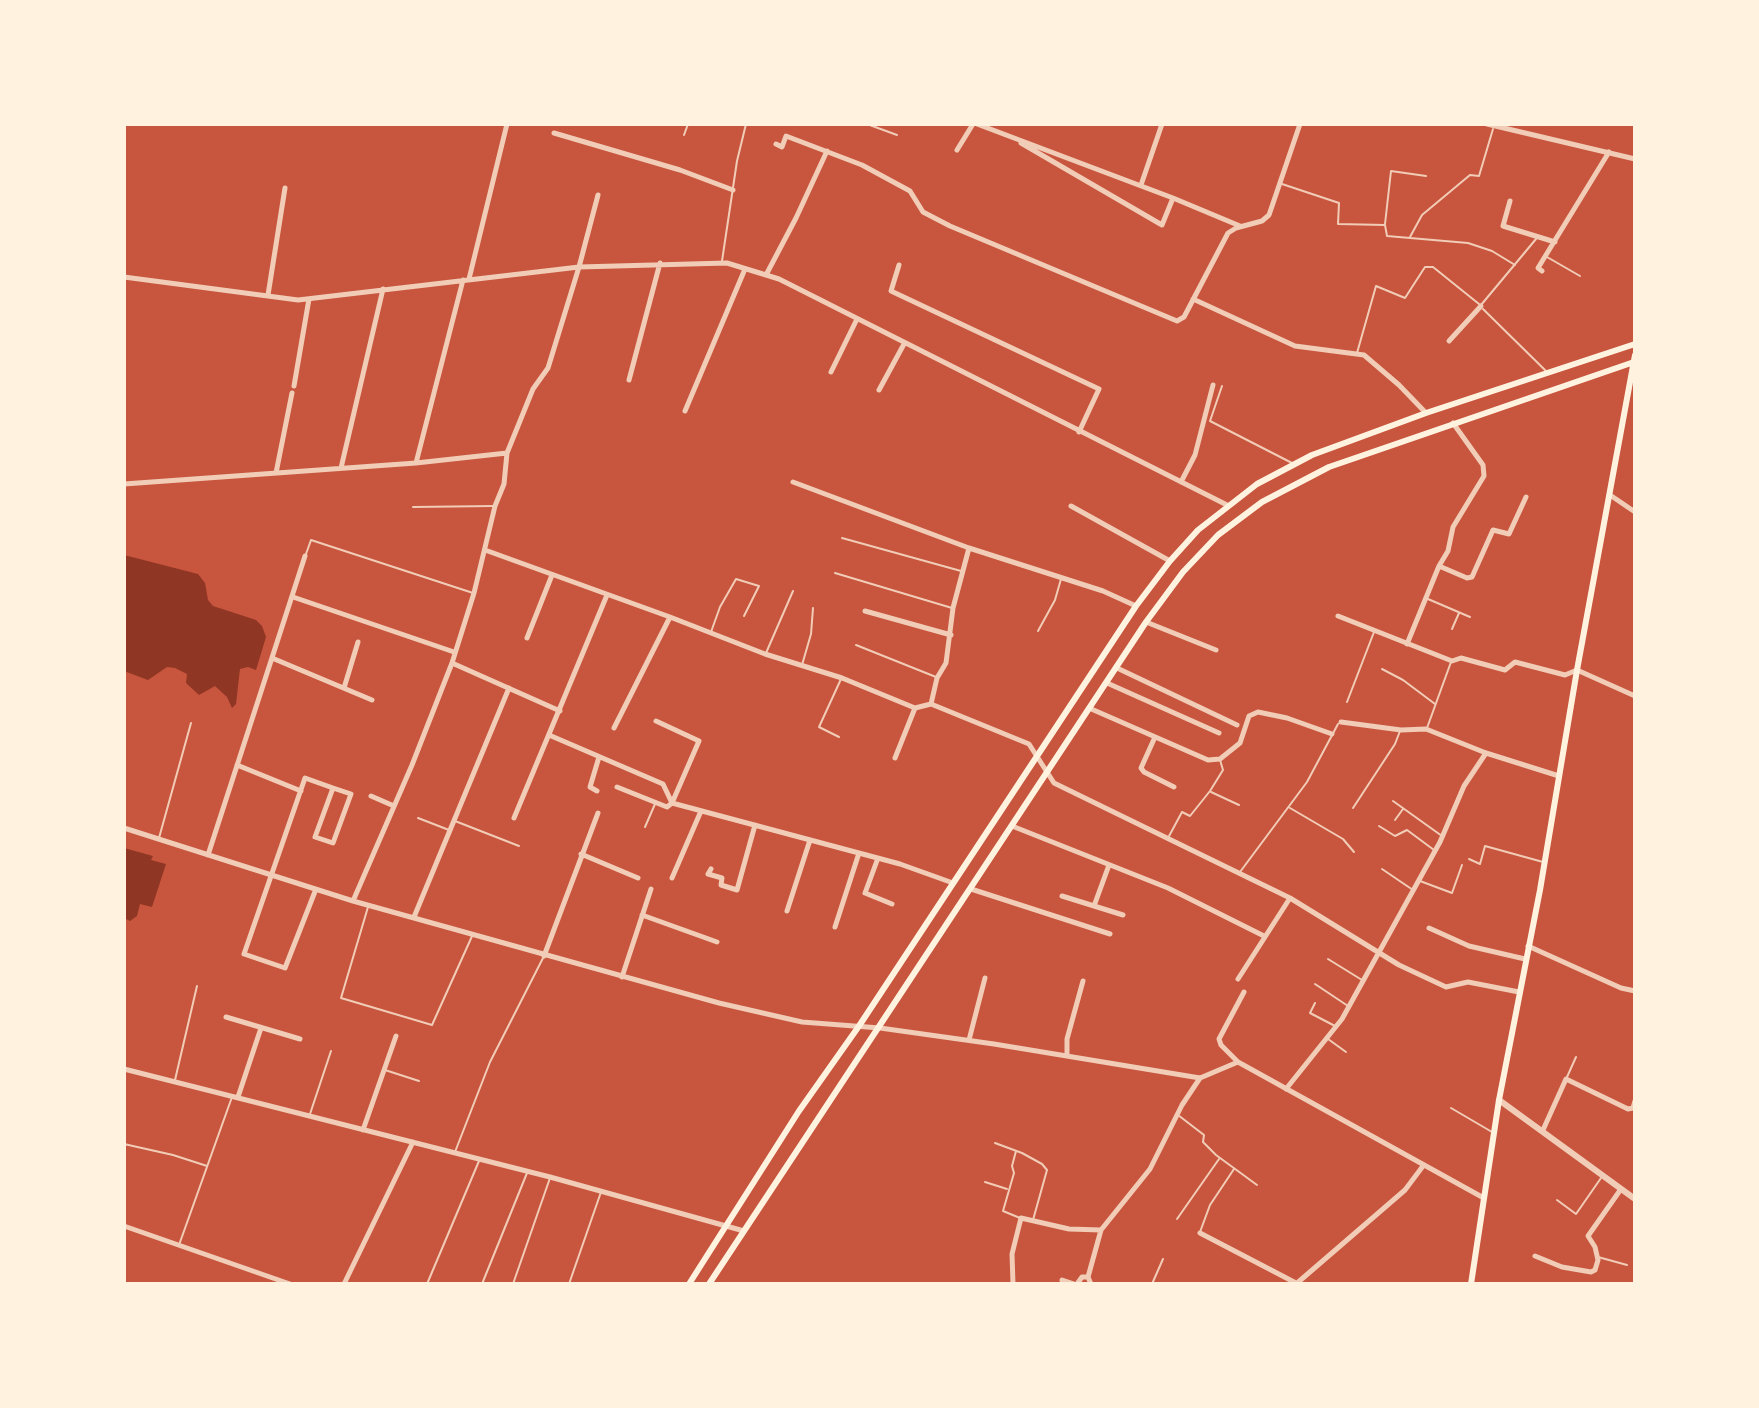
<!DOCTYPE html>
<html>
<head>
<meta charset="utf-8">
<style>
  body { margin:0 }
  #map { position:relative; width:1759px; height:1408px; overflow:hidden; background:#c8553d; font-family:"Roboto Condensed",sans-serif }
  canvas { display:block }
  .frame { position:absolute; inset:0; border:126px solid #fff3e0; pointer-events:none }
</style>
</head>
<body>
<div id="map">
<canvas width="1759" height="1408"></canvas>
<div class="frame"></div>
</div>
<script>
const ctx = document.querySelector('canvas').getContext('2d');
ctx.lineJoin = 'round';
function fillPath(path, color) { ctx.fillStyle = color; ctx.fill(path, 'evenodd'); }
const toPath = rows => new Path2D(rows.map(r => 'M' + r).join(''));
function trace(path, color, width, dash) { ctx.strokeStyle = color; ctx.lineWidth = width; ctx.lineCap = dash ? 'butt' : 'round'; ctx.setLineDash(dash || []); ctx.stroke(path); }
fillPath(toPath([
  [124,555,198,574,205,583,208,600,213,606,256,620,262,626,266,637,256,670,248,667,240,669,236,704,232,708,227,697,215,686,199,695,186,683,187,674,175,668,167,667,148,680,124,671],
  [124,848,153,856,151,860,166,864,152,907,140,904,137,916,130,921,124,918]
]), '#8f3625');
trace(toPath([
  [867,124,897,135],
  [684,135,688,124],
  [1282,184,1339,203,1338,224,1385,225,1387,236,1468,243,1492,251,1515,265],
  [1385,224,1391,171,1426,176],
  [1410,237,1422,215,1470,175,1479,176,1493,129],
  [1547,257,1580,276],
  [722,261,737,161,746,124],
  [1481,305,1536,239],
  [1483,309,1547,372],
  [1357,353,1376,286,1405,298,1425,267,1433,267,1479,304],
  [1222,386,1210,421,1292,463],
  [413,507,494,506],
  [842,538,961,571],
  [306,554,311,540,473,593],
  [835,573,952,608],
  [1428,599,1470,617],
  [1452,629,1459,613],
  [1038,631,1055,600,1061,579],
  [711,632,720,607,736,579,759,586,744,616],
  [856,645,936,677],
  [766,653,793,591],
  [802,665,811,634,813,608],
  [1382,669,1403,680,1435,704],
  [1347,702,1374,632],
  [1427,728,1451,662],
  [839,737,819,727,841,679],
  [1211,792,1239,805],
  [1393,801,1442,836],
  [1290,808,1343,839,1354,852],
  [1353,808,1395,744,1400,731],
  [418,818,449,830],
  [1395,820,1403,809],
  [455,821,519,846],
  [1379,826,1395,836,1407,830,1434,850],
  [645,827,655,804],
  [159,838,191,723],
  [1168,838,1182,812,1190,816,1210,791,1223,770,1220,760],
  [1469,859,1480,864,1485,846,1543,862],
  [1382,869,1413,890],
  [1240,872,1307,782,1338,724],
  [1420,881,1452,893,1462,865],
  [368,907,341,998,432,1025,473,934],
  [1328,959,1362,980],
  [1315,984,1348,1006],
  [1315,1003,1310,1013,1335,1026],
  [1328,1039,1346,1052],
  [385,1070,419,1081],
  [1567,1077,1576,1057],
  [175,1080,197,986],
  [1451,1108,1492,1132],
  [310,1114,331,1051],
  [1178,1115,1204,1135,1203,1142,1216,1155,1257,1185],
  [995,1143,1022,1153,1042,1164,1047,1170,1033,1220],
  [124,1144,173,1155,207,1166],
  [1016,1151,1012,1166,1014,1173,1003,1211,1020,1218],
  [455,1152,490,1062,543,958],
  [985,1182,1007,1189],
  [1557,1200,1576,1214,1601,1178],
  [1177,1219,1219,1159],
  [1200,1232,1210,1205,1234,1169],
  [179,1245,232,1097],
  [1598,1257,1627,1265],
  [427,1284,479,1161],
  [482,1284,527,1173],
  [513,1284,550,1178],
  [569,1284,601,1192],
  [1152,1284,1163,1259]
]), '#f1ccb7', 2);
trace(toPath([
  [977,124,1173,198,1240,226],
  [1487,124,1635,159],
  [554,133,680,170,733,190],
  [1021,143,1162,225,1173,198],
  [776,144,782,147,786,136,862,165,910,191,923,212,950,226,1177,321,1184,317,1228,233,1236,228,1262,221,1269,215,1300,124],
  [957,150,973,124],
  [1141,185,1162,124],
  [1510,201,1503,226,1555,242],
  [899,265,891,291,1099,389,1079,432],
  [1542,271,1538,268,1609,152],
  [766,275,796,218,827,151],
  [124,277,298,300,579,267,727,263,779,279,1227,505],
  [469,279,507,124],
  [268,295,285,188],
  [1193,299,1295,346,1364,355,1399,385,1426,413],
  [1449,341,1481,306],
  [831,372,857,319],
  [629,380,660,263],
  [294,386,309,299],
  [879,390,904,344],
  [685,411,745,269],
  [416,463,463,280],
  [341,468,383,289],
  [276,473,292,393],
  [793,482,969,548],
  [1181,482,1195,455,1213,385],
  [124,484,416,463,507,453],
  [1610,495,1635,512],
  [1071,506,1170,561],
  [485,550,670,617,765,654,842,678,915,708,931,704,1029,744,1054,783,1290,898,1399,965,1446,987,1468,982,1519,992],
  [1439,566,1467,578,1472,577,1493,530,1509,534,1526,497],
  [293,597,454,652],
  [865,611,951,635],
  [1338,616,1452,661,1461,658,1505,670,1515,662,1565,675,1577,670,1635,696],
  [1146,622,1216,650],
  [527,638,552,575],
  [1407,644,1439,566,1448,551,1453,527,1484,476,1483,465,1453,423],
  [272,658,372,700],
  [452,663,560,711],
  [1117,668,1237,725],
  [1107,683,1219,733],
  [344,688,358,642],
  [931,704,937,678,946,663,953,608,969,548,1103,591,1136,606],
  [1089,708,1208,760,1220,759,1240,743,1249,716,1258,712,1287,718,1332,734],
  [1341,722,1401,730,1426,729,1486,753,1559,776],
  [614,728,670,617],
  [549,735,663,784,672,803,900,864,953,883],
  [1155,737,1141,768,1144,772,1174,787],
  [895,758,915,708],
  [237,765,301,791],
  [617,787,667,807,672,803,699,741,656,721],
  [597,791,590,787,599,757],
  [371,796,394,806],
  [514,818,607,595],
  [1012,826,1168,888,1264,936],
  [124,828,353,901,719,1003,802,1022,880,1028,994,1044,1200,1078,1238,1062,1482,1197],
  [581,854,638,878],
  [208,855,305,556],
  [878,858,865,893,892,904],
  [711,869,708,874,722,878,721,885,737,890,755,825],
  [672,878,701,811],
  [316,889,285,968,244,954,305,778,333,788,351,794,333,843,315,837,333,788],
  [971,889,1110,934],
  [1062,896,1123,915],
  [353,901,412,765,452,663,474,593,495,506,504,484,507,453,533,389,548,368,579,267,598,195],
  [1094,906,1109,865],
  [787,911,810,840],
  [642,915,717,942],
  [414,917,509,688],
  [835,927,859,853],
  [1429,928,1469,946,1525,959],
  [1528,946,1621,988,1635,991],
  [544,956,598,813],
  [622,977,651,889],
  [1238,979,1290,898],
  [226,1017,300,1039],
  [969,1040,985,978],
  [1067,1056,1067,1039,1083,981],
  [1238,1062,1221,1045,1219,1039,1244,992],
  [124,1069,550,1177,744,1231],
  [1286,1089,1342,1019,1440,842,1464,786,1486,753],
  [238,1097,261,1028],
  [363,1130,396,1036],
  [1543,1130,1566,1079,1628,1109,1633,1108,1635,1101],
  [124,1226,290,1284],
  [1200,1233,1296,1283],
  [1535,1256,1562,1267,1591,1272,1595,1270,1598,1260,1595,1247,1588,1236,1621,1189],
  [1088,1277,1101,1230],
  [1088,1277,1091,1284],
  [1062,1280,1074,1284],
  [344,1284,413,1142],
  [1013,1284,1012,1254,1021,1218,1069,1229,1101,1230,1150,1169,1182,1105,1200,1078],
  [1077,1284,1082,1277,1088,1277],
  [1296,1284,1405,1190,1423,1166]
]), '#f1ccb7', 5);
trace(toPath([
  [1499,1100,1635,1199]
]), '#f1ccb7', 6);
trace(toPath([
  [689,1284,799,1111,859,1026,1136,606,1170,561,1198,530,1257,484,1312,455,1426,413,1635,344],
  [709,1284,1146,622,1183,572,1218,535,1262,502,1329,467,1634,362],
  [1471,1284,1499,1100,1540,890,1577,670,1635,355]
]), '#fff3e0', 6);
</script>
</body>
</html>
